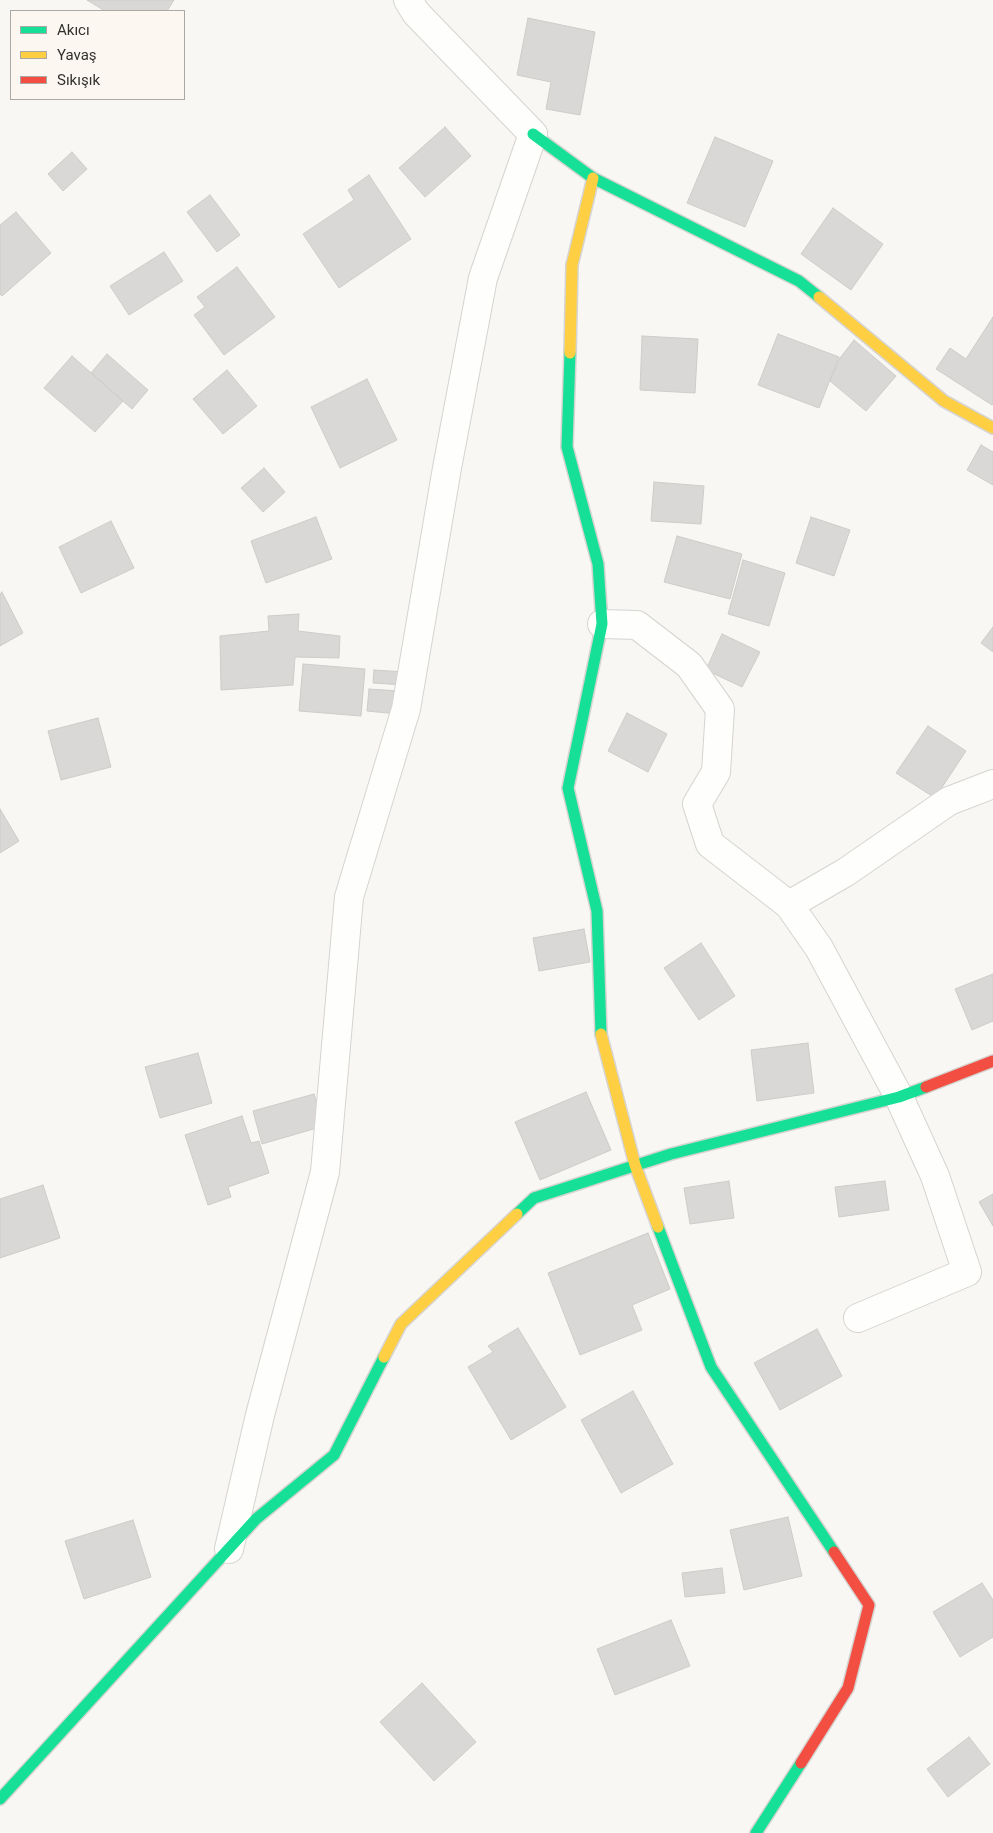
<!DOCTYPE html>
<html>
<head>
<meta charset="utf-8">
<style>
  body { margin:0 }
  #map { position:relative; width:993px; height:1833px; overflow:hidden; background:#f9f7f4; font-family:Roboto,sans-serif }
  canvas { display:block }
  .legend { position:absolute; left:10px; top:10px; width:175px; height:90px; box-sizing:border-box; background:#fcf8f1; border:1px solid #aba8a3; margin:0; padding:6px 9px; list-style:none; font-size:15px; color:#32312e }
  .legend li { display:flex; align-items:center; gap:10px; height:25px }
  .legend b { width:25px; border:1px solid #aba8a3 }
</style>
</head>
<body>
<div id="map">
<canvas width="993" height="1833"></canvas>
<ul class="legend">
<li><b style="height:6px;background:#16e098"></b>Akıcı</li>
<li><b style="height:6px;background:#ffcf43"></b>Yavaş</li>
<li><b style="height:6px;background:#f24e42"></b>Sıkışık</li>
</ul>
</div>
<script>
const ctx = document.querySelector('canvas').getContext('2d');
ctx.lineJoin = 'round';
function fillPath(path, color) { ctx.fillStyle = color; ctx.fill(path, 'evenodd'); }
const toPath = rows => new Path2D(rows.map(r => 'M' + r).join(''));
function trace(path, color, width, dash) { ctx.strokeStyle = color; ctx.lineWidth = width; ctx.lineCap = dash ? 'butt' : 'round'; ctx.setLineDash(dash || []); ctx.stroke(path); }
const building = toPath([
  [87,0,174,0,167,11,105,11,87,0],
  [528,18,595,32,580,115,546,109,551,82,517,75,528,18],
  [445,127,471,156,425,197,399,168,445,127],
  [715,137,773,161,745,227,687,203,715,137],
  [72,152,87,169,63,191,48,174,72,152],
  [369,175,411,239,339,288,303,234,354,200,348,190,369,175],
  [210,195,240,235,217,252,187,212,210,195],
  [833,208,883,244,851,290,801,254,833,208],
  [16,212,51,253,2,296,0,294,0,225,16,212],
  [164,252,183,281,129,315,110,286,164,252],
  [237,267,275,317,224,355,194,315,205,307,197,297,237,267],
  [993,317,993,403,992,405,936,369,950,348,966,359,993,317],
  [778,334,839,357,819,408,758,385,778,334],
  [642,336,698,339,695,393,640,390,642,336],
  [854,340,896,376,866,411,830,381,840,358,854,340],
  [107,354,148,390,132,409,91,373,107,354],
  [72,356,123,401,95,432,44,388,72,356],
  [227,370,257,406,223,434,193,399,227,370],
  [367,379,397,440,340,468,311,407,367,379],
  [981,445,993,452,993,485,967,470,981,445],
  [264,468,285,492,263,512,241,488,264,468],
  [654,482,704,486,701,524,651,521,654,482],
  [316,517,332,559,266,583,251,541,316,517],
  [811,517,850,530,834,576,796,563,811,517],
  [111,521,134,568,81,593,59,547,111,521],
  [677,536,742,554,730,599,664,582,677,536],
  [743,560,785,573,769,626,728,614,743,560],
  [2,592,23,633,0,646,0,594,2,592],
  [299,614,298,631,340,636,339,658,295,657,293,685,221,690,220,636,269,631,268,616,299,614],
  [993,627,993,652,981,643,993,627],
  [722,634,760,652,742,687,706,670,722,634],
  [303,664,365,669,361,716,299,711,303,664],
  [374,670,405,672,404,685,373,683,374,670],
  [369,689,399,691,398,714,367,711,369,689],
  [627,713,667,734,648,772,608,751,627,713],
  [98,718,111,767,61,780,48,731,98,718],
  [928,726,966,751,935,798,896,773,928,726],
  [0,809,19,841,0,853,0,809],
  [584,929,590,962,539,971,533,938,584,929],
  [701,943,735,996,699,1020,664,968,701,943],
  [993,974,993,1021,972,1030,955,989,993,974],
  [808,1043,814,1093,757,1101,751,1050,808,1043],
  [198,1053,212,1103,160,1118,145,1067,198,1053],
  [586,1092,611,1150,540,1180,515,1122,586,1092],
  [314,1094,324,1126,262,1144,253,1111,314,1094],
  [242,1116,251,1143,259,1141,269,1173,228,1187,231,1197,208,1205,185,1135,242,1116],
  [729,1181,734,1218,690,1224,684,1188,729,1181],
  [885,1181,889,1210,839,1217,835,1187,885,1181],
  [43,1185,60,1238,0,1258,0,1199,43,1185],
  [993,1194,993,1226,979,1202,993,1194],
  [648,1233,670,1289,632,1305,642,1330,580,1355,548,1273,648,1233],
  [518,1328,566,1407,511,1440,468,1367,493,1352,488,1346,518,1328],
  [817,1329,842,1376,780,1410,754,1363,817,1329],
  [633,1391,673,1464,621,1493,581,1420,633,1391],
  [788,1517,802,1576,744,1590,730,1530,788,1517],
  [133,1520,151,1577,84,1599,65,1541,133,1520],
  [722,1568,725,1593,685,1597,682,1573,722,1568],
  [982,1583,993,1600,993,1637,960,1657,933,1612,982,1583],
  [671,1620,690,1666,615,1695,597,1649,671,1620],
  [422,1683,476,1742,434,1781,380,1722,422,1683],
  [969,1737,990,1764,948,1797,927,1769,969,1737]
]);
fillPath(building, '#dad8d6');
trace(building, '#cdccc9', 1);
const street = toPath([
  [602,624,637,625,689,665,720,709,716,772,697,804,710,844,789,905,819,948,899,1097,935,1176,967,1272,858,1318],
  [789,905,846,872,949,801,993,784],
  [229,1549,260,1415,325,1172,349,897,406,709,447,468,483,278,533,134,416,13,408,0]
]);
const fast = toPath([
  [533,134,593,178,799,281,819,297],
  [570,353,567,447,598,564,602,624,568,788,597,911,601,1034],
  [517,1214,534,1198,671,1154,899,1097,926,1087],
  [658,1227,711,1367,834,1552],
  [0,1799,256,1519,334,1455,384,1357],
  [756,1833,801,1763]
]);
const slow = toPath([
  [819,297,944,401,993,428],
  [570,353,572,265,593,178],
  [601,1034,635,1165,658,1227],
  [384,1357,401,1324,517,1214]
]);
const jam = toPath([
  [926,1087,993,1061],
  [801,1763,848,1688,869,1605,834,1552]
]);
trace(street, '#d5d4d1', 30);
trace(fast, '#d5d4d1', 14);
trace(slow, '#d5d4d1', 14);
trace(jam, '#d5d4d1', 14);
trace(street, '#fefefd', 28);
trace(fast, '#16e098', 11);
trace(slow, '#ffcf43', 11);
trace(jam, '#f24e42', 11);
</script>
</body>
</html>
